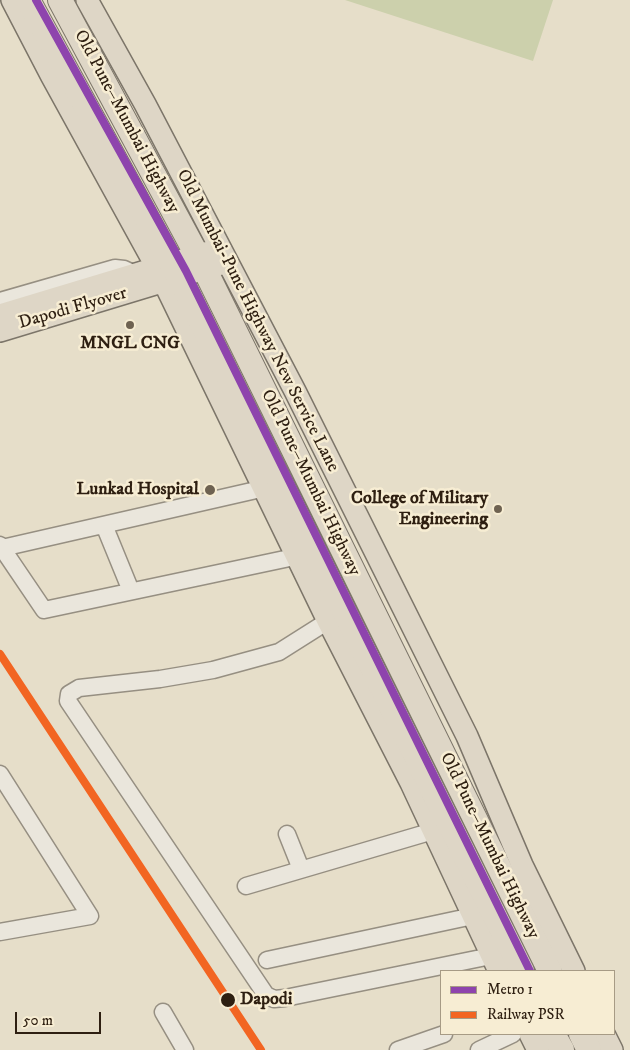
<!DOCTYPE html>
<html>
<head>
<meta charset="utf-8">
<style>
  body { margin:0 }
  #map { position:relative; width:630px; height:1050px; overflow:hidden; background:#e6dec9; font-family:"IM FELL DW Pica",serif }
  canvas { display:block }
  .legend { position:absolute; left:440px; top:970px; width:175px; height:65px; box-sizing:border-box; background:#f7edd3; border:1px solid #a79b85; margin:0; padding:6px 9px; list-style:none; font-size:15px; color:#2e1f11 }
  .legend li { display:flex; align-items:center; gap:10px; height:25px }
  .legend b { width:25px; border:1px solid #a79b85 }
  .scale { position:absolute; left:15px; top:1012px; width:86px; height:22px; box-sizing:border-box; border:2px solid #2e1f11; border-top:0; padding-left:6px; font-size:15px; line-height:18px; white-space:nowrap; color:#2e1f11; -webkit-text-stroke:4px #f7edd3; paint-order:stroke }
</style>
</head>
<body>
<div id="map">
<canvas width="630" height="1050"></canvas>
<ul class="legend">
<li><b style="height:6px;background:#8e44ad"></b>Metro 1</li>
<li><b style="height:6px;background:#f26522"></b>Railway PSR</li>
</ul>
<div class="scale">50 m</div>
</div>
<script>
const ctx = document.querySelector('canvas').getContext('2d');
ctx.lineJoin = 'round';
function fillPath(path, color) { ctx.fillStyle = color; ctx.fill(path, 'evenodd'); }
const toPath = rows => new Path2D(rows.map(r => 'M' + r).join(''));
function trace(path, color, width, dash) { ctx.strokeStyle = color; ctx.lineWidth = width; ctx.lineCap = dash ? 'butt' : 'round'; ctx.setLineDash(dash || []); ctx.stroke(path); }
function drawText(font, color, halo, rows, align = 'center') {
  ctx.font = font + ' "IM FELL DW Pica",serif'; ctx.lineWidth = 5; ctx.setLineDash([]); ctx.textBaseline = 'middle'; ctx.strokeStyle = halo; ctx.fillStyle = color; for (const [text, x, y, turn = 0] of rows) {
    ctx.save(); ctx.translate(x, y); ctx.rotate((+turn || 0) * Math.PI / 180); ctx.textAlign = isNaN(turn) ? turn : align; if (halo) ctx.strokeText(text, 0, 0); ctx.fillText(text, 0, 0); ctx.restore();
  }
}
fillPath(toPath([
  [345,0,553,0,533,61]
]), '#ccd0ac');
const minor = toPath([
  [0,301,115,268,124,269,135,274],
  [104,525,131,591],
  [0,545,2,548,265,488],
  [2,548,44,610,299,556],
  [328,621,279,652,213,670,160,679,79,688,69,694,68,701,266,995,274,999,285,998,491,956],
  [0,774,90,916,0,932],
  [287,834,301,869],
  [246,886,433,831],
  [267,960,473,916],
  [163,1012,185,1050],
  [398,1050,444,1034],
  [479,1050,513,1034]
]);
const major = toPath([
  [12,0,51,75,157,268,328,621,411,783,499,971],
  [87,0,145,104,295,391,467,736,522,865,574,971],
  [0,315,212,251],
  [0,331,221,264],
  [530,1034,538,1050],
  [604,1034,612,1050]
]);
const highway = toPath([
  [28,0,179,277,522,971],
  [60,0,205,270,550,971],
  [553,1034,562,1050],
  [581,1034,589,1050]
]);
trace(minor, '#968f82', 19);
trace(major, '#7c7569', 24);
trace(highway, '#7c7569', 26);
trace(minor, '#eae6dc', 16);
trace(major, '#ded6c6', 21);
trace(highway, '#ded6c6', 24);
trace(toPath([
  [0,654,261,1050]
]), '#f26522', 8);
trace(toPath([
  [36,0,186,271,530,971]
]), '#8e44ad', 8);
for (const [x, y, r, color] of [
  [130,325,5,"#6e6251"],
  [210,490,6,"#6e6251"],
  [498,509,5,"#6e6251"],
  [228,1000,8,"#2e1f11"]
]) { const dot = new Path2D(); dot.arc(x, y, r, 0, 2 * Math.PI); ctx.fillStyle = color; ctx.fill(dot); trace(dot, '#f7edd3', 2); }
drawText('18px', '#2e1f11', '#f7edd3', [
  ["Old Pune–Mumbai Highway",126,122,62],
  ["Dapodi Flyover",73,309,-16],
  ["Old Mumbai-Pune Highway New Service Lane",257,321,63],
  ["Old Pune–Mumbai Highway",310,483,64],
  ["Old Pune–Mumbai Highway",489,846,64]
]);
drawText('bold 18px', '#2e1f11', '#f7edd3', [
  ["MNGL CNG",130,344,"center"],
  ["Lunkad Hospital",199,490],
  ["College of Military",488,499],
  ["Engineering",488,520]
], 'right');
drawText('bold 18px', '#2e1f11', '#f7edd3', [
  ["Dapodi",240,1000]
], 'left');
</script>
</body>
</html>
